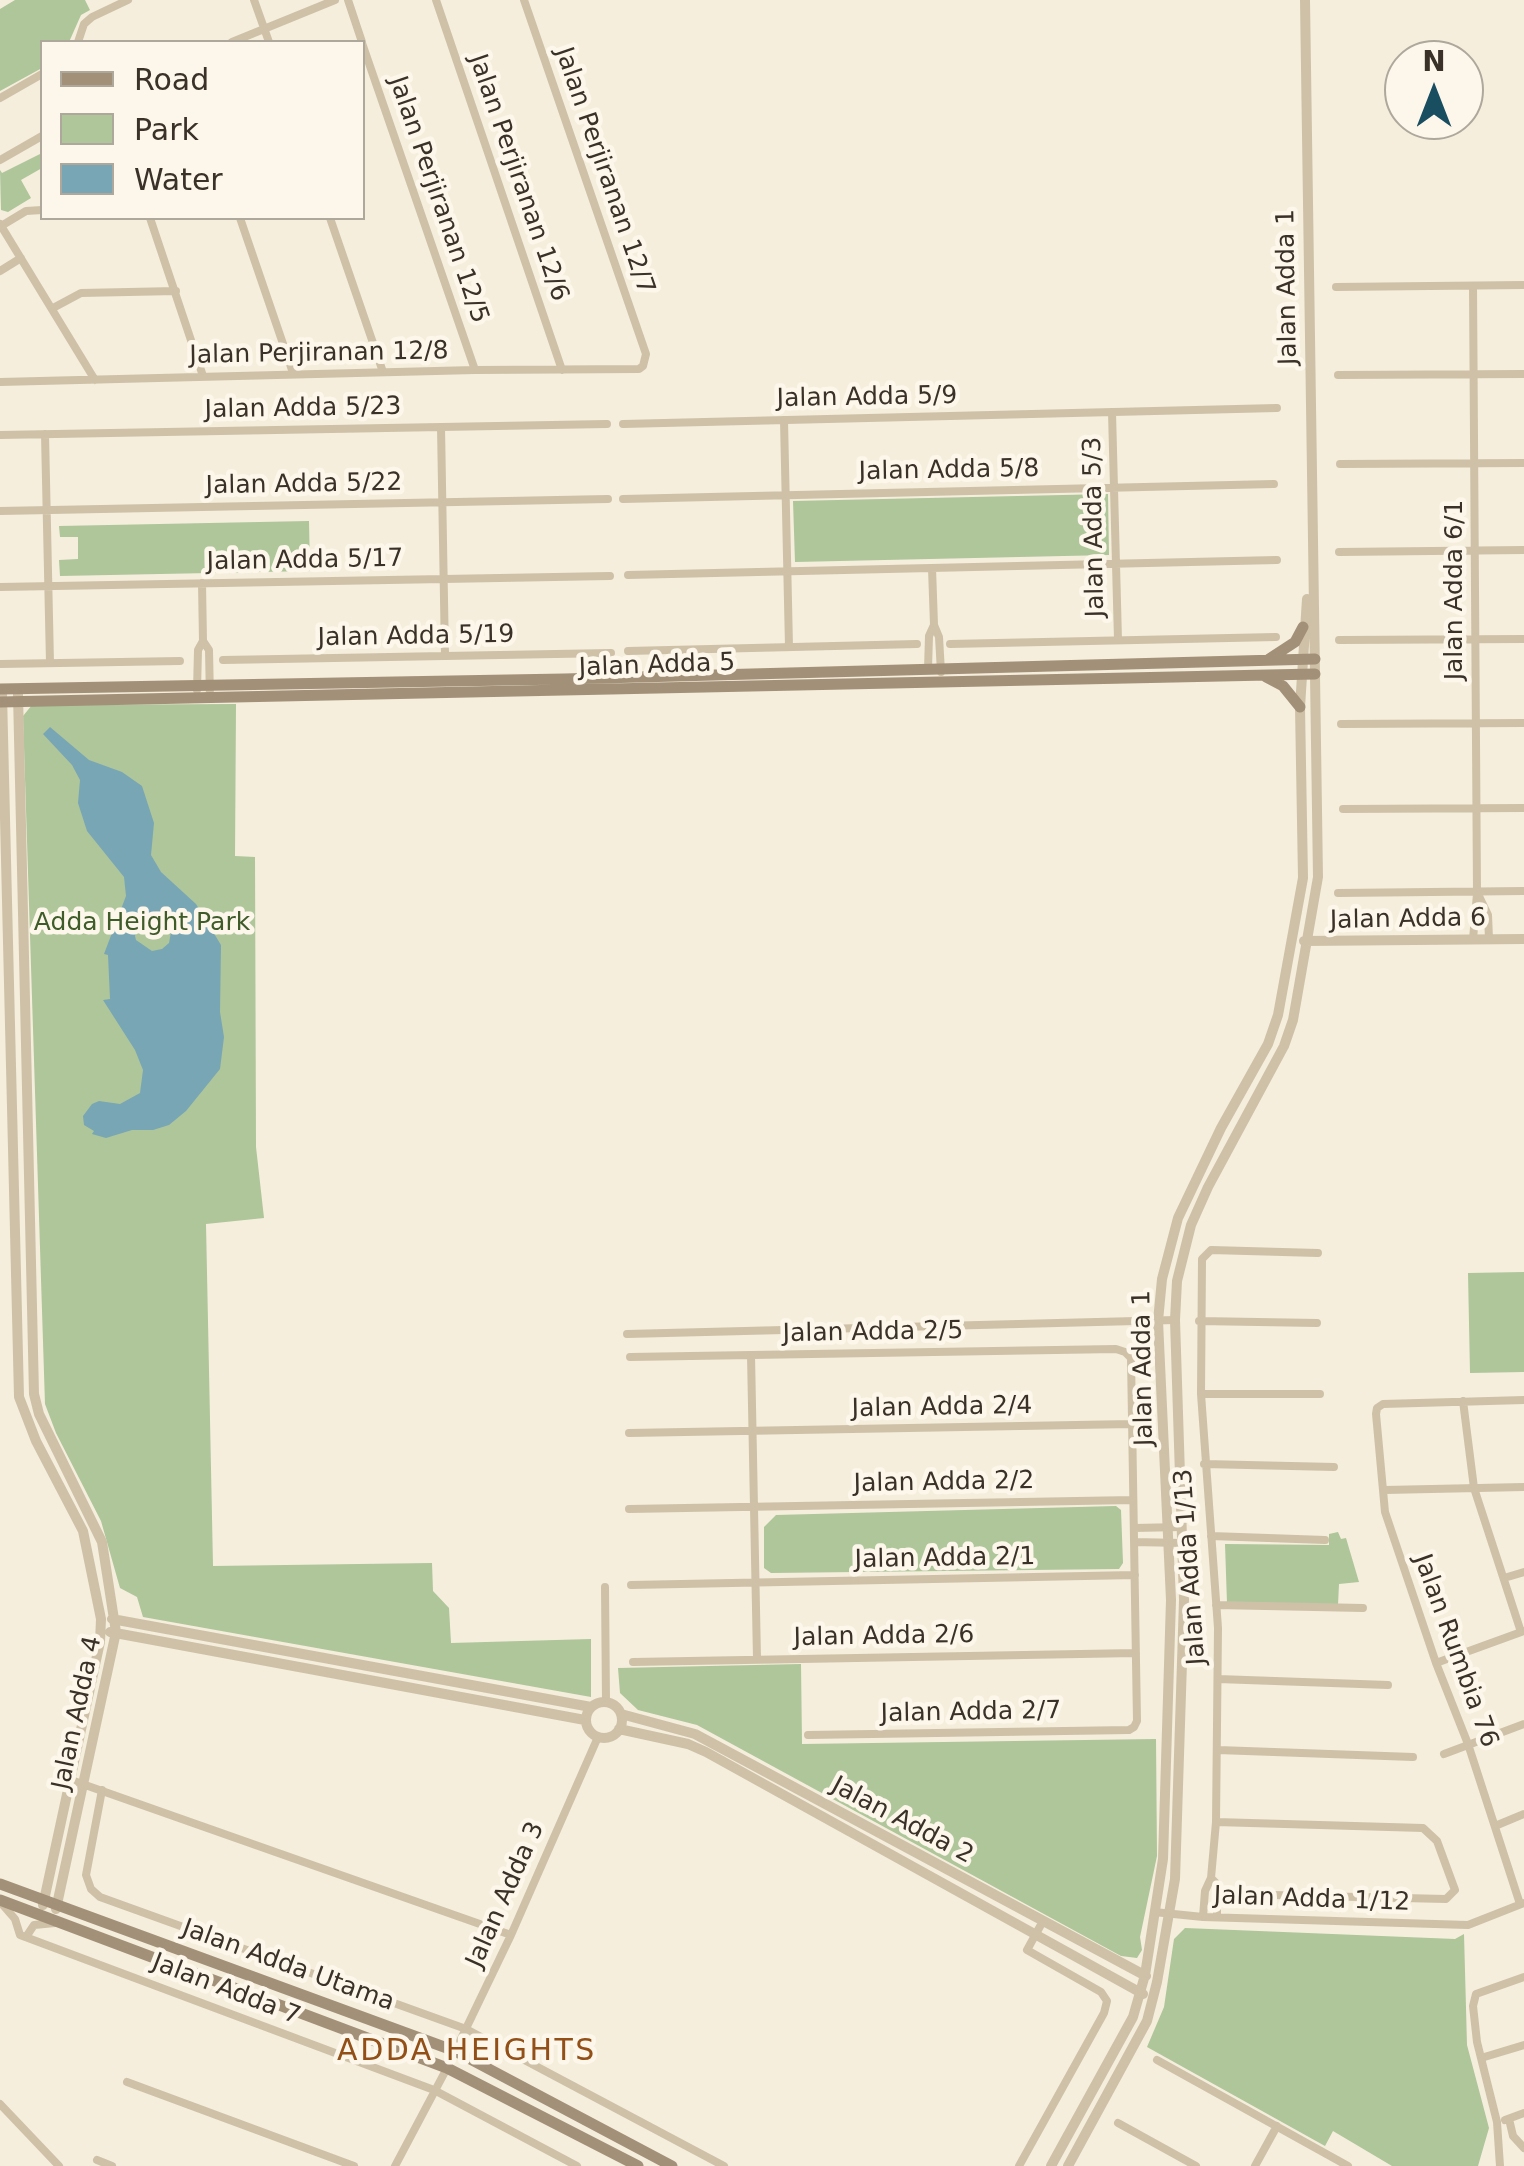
<!DOCTYPE html>
<html>
<head>
<meta charset="utf-8">
<style>
  body { margin:0 }
  #map { position:relative; width:1524px; height:2166px; overflow:hidden; background:#f5eedc; font-family:"DejaVu Sans",sans-serif }
  canvas { display:block }
  .legend { position:absolute; left:40px; top:40px; width:325px; height:180px; box-sizing:border-box; background:#fcf7ea; border:2px solid #aea89c; margin:0; padding:12px 18px; list-style:none; font-size:30px; color:#3a3128 }
  .legend li { display:flex; align-items:center; gap:20px; height:50px }
  .legend b { width:50px; border:2px solid #aea89c }
  .north { position:absolute; left:1384px; top:40px; width:100px; height:100px; box-sizing:border-box; background:#fcf7ea; border:2px solid #aea89c; border-radius:50%; rotate:0deg; font-size:28px; font-weight:700; line-height:40px; text-align:center; color:#3a3128 }
  .north::after { content:''; display:block; margin:auto; width:35px; height:45px; background:#194d60; clip-path:polygon(50% 0,100% 100%,50% 72%,0 100%) }
</style>
</head>
<body>
<div id="map">
<canvas width="1524" height="2166"></canvas>
<ul class="legend">
<li><b style="height:12px;background:#a39078"></b>Road</li>
<li><b style="height:28px;background:#aec69a"></b>Park</li>
<li><b style="height:28px;background:#78a6b5"></b>Water</li>
</ul>
<div class="north">N</div>
</div>
<script>
const ctx = document.querySelector('canvas').getContext('2d');
ctx.lineJoin = 'round';
function fillPath(path, color) { ctx.fillStyle = color; ctx.fill(path, 'evenodd'); }
const toPath = rows => new Path2D(rows.map(r => 'M' + r).join(''));
function trace(path, color, width, dash) { ctx.strokeStyle = color; ctx.lineWidth = width; ctx.lineCap = dash ? 'butt' : 'round'; ctx.setLineDash(dash || []); ctx.stroke(path); }
function drawText(font, color, halo, rows, align = 'center') {
  ctx.font = font + ' "DejaVu Sans",sans-serif'; ctx.lineWidth = 9; ctx.setLineDash([]); ctx.textBaseline = 'middle'; ctx.strokeStyle = halo; ctx.fillStyle = color; for (const [text, x, y, turn = 0] of rows) {
    ctx.save(); ctx.translate(x, y); ctx.rotate((+turn || 0) * Math.PI / 180); ctx.textAlign = isNaN(turn) ? turn : align; if (halo) ctx.strokeText(text, 0, 0); ctx.fillText(text, 0, 0); ctx.restore();
  }
}
fillPath(toPath([
  [15,0,85,0,90,10,81,15,69,42,42,42,42,68,0,91,0,9],
  [42,153,42,168,21,180,31,198,8,212,1,210,0,170,2,173],
  [1108,494,1109,555,795,562,793,501],
  [309,521,310,571,60,576,59,560,78,559,78,537,60,537,59,526],
  [236,704,235,856,255,857,256,1147,264,1218,206,1224,213,1566,432,1563,433,1591,449,1608,451,1643,591,1639,591,1697,143,1617,137,1597,120,1588,101,1521,56,1433,45,1404,23,716,32,705],
  [1524,1272,1524,1372,1470,1373,1468,1273],
  [1116,1506,1121,1510,1123,1563,1119,1569,771,1573,764,1568,764,1527,776,1515],
  [1338,1532,1341,1539,1346,1538,1359,1582,1339,1584,1338,1605,1227,1603,1225,1544,1329,1545,1329,1534],
  [801,1664,802,1744,1156,1739,1157,1856,1140,1937,1142,1950,1137,1958,1121,1956,697,1725,638,1710,620,1693,618,1668],
  [1185,1928,1455,1939,1464,1934,1467,2045,1489,2128,1478,2166,1392,2166,1333,2131,1325,2146,1147,2047,1164,2007,1174,1939]
]), '#aec69a');
fillPath(toPath([
  [50,727,89,760,122,772,142,786,154,823,151,855,161,872,196,904,221,945,220,1012,224,1037,220,1069,186,1111,169,1125,153,1130,132,1130,106,1138,92,1134,94,1131,84,1125,83,1116,92,1104,99,1101,120,1104,140,1093,143,1070,135,1050,103,1000,110,999,108,955,104,954,126,896,124,877,87,831,78,803,80,780,72,765,43,734],
  [156,911,165,914,171,932,169,943,162,949,152,951,136,940,135,936,141,918]
]), '#78a6b5');
trace(toPath([
  [254,0,269,42],
  [348,0,362,42],
  [436,0,562,370],
  [78,42,84,24,92,17,128,0],
  [232,42,335,0],
  [362,43,475,370],
  [0,98,42,74],
  [0,160,42,136],
  [150,218,203,376],
  [240,218,293,373],
  [330,218,383,372],
  [0,224,95,380],
  [1,226,26,211,42,210],
  [0,271,21,258],
  [1473,286,1477,892,1488,915,1489,939],
  [1336,287,1524,285],
  [53,308,81,293,176,291],
  [1338,375,1524,374],
  [0,382,475,370,639,369,643,366,646,354,524,0],
  [1112,412,1118,640],
  [784,420,789,647],
  [623,424,1277,408],
  [441,427,445,656],
  [45,434,50,663],
  [0,435,607,424],
  [1340,464,1524,463],
  [623,499,1274,484],
  [0,511,608,499],
  [1339,552,1524,550],
  [932,568,934,625,939,637,941,672],
  [628,575,1277,560],
  [202,583,203,641,209,650,210,699],
  [0,587,610,576],
  [1339,640,1524,639],
  [950,644,1276,637],
  [628,651,917,644],
  [223,660,611,653],
  [0,664,180,661],
  [928,669,929,636,934,625],
  [197,690,198,650,203,641],
  [1341,724,1524,723],
  [1343,809,1524,808],
  [1338,893,1524,891],
  [1473,939,1477,894],
  [1199,1321,1317,1323],
  [627,1334,1175,1320],
  [751,1355,757,1659],
  [630,1357,1116,1349,1125,1352,1131,1358,1137,1721,1134,1727,1129,1730,808,1735],
  [1201,1394,1320,1394],
  [1463,1401,1474,1488,1521,1632],
  [629,1433,1132,1424],
  [1204,1464,1334,1467],
  [1385,1490,1524,1487],
  [629,1509,1133,1500],
  [1134,1528,1181,1527],
  [1211,1536,1325,1540],
  [1134,1542,1182,1543],
  [1504,1578,1524,1572],
  [631,1585,1135,1575],
  [605,1587,606,1702],
  [1216,1605,1363,1608],
  [633,1662,1136,1653],
  [1436,1663,1524,1631],
  [1218,1679,1388,1685],
  [1218,1750,1413,1757],
  [1444,1754,1524,1724],
  [71,1780,511,1935],
  [102,1790,86,1875,91,1889,100,1897,466,2029,724,2166],
  [1216,1822,1423,1828,1437,1841,1455,1890,1446,1899,1228,1894],
  [1495,1826,1524,1814],
  [1211,1878,1217,1884,1217,1916],
  [1520,1904,1468,1744,1436,1663,1385,1512,1376,1414,1377,1408,1383,1404,1524,1400],
  [3,1905,15,1919,20,1935,434,2090,577,2166],
  [1154,1912,1203,1917,1468,1925,1524,1903],
  [1203,1917,1205,1891,1211,1878,1216,1822,1218,1628,1201,1394,1202,1259,1211,1250,1318,1253],
  [26,1937,34,1925,55,1923],
  [1481,2058,1524,2045],
  [1157,2060,1348,2166],
  [127,2082,354,2166],
  [0,2104,59,2166],
  [1509,2119,1513,2136,1524,2148],
  [1505,2120,1524,2113],
  [1118,2123,1196,2166],
  [97,2160,112,2166],
  [395,2166,447,2068,511,1935,598,1737],
  [1019,2166,1104,2013,1107,2001,1101,1992,1027,1950,1043,1921],
  [1255,2166,1277,2126],
  [1500,2166,1497,2122,1477,2042,1473,2006,1476,1994,1524,1977]
]), '#cec1a7', 8);
trace(toPath([
  [2,694,19,1397,36,1441,83,1531,101,1619,100,1642,43,1905],
  [18,694,34,1394,39,1414,102,1542,116,1632,56,1909],
  [1304,941,1524,939],
  [112,1619,591,1707],
  [110,1632,585,1720],
  '586 1720a18 18 0 1 1 36 0a18 18 0 1 1-36 0Z',
  [621,1714,695,1734,1146,1976],
  [619,1729,688,1744,706,1752,1143,1994],
  [1051,2166,1133,2017,1145,1975,1163,1859,1171,1600,1158,1321,1162,1279,1178,1218,1221,1128,1268,1044,1278,1015,1303,878,1300,707,1307,599],
  [1068,2166,1147,2021,1157,1982,1175,1879,1184,1600,1175,1320,1177,1281,1191,1225,1208,1187,1284,1046,1293,1020,1318,877,1305,0]
]), '#cec1a7', 10);
trace(toPath([
  [1269,659,1295,642,1303,627],
  [1266,677,1283,686,1300,707],
  [0,689,564,679,1315,659],
  [0,702,1315,674],
  [0,1884,455,2051,672,2166],
  [0,1900,447,2068,638,2166]
]), '#a39078', 11);
drawText('25px', '#3a3128', '#fcf7ea', [
  ["Jalan Perjiranan 12/7",604,171,71],
  ["Jalan Perjiranan 12/6",518,178,71],
  ["Jalan Perjiranan 12/5",438,200,71],
  ["Jalan Adda 1",1288,287,-91],
  ["Jalan Perjiranan 12/8",319,354,-1],
  ["Jalan Adda 5/9",867,398,-1],
  ["Jalan Adda 5/23",303,409,-1],
  ["Jalan Adda 5/8",949,471,-1],
  ["Jalan Adda 5/22",304,485,-1],
  ["Jalan Adda 5/3",1095,527,-91],
  ["Jalan Adda 5/17",305,561,-1],
  ["Jalan Adda 6/1",1455,590,-90],
  ["Jalan Adda 5/19",416,637,-1],
  ["Jalan Adda 5",657,666,-2],
  ["Jalan Adda 6",1408,920,-1],
  ["Jalan Adda 2/5",873,1333,-1],
  ["Jalan Adda 1",1144,1368,-91],
  ["Jalan Adda 2/4",942,1408,-1],
  ["Jalan Adda 2/2",944,1483,-1],
  ["Jalan Adda 2/1",945,1559,-1],
  ["Jalan Adda 1/13",1191,1567,-94],
  ["Jalan Adda 2/6",884,1637,-1],
  ["Jalan Rumbia 76",1455,1651,70],
  ["Jalan Adda 4",78,1713,-78],
  ["Jalan Adda 2/7",971,1713,-1],
  ["Jalan Adda 2",902,1821,28],
  ["Jalan Adda 3",506,1895,-66],
  ["Jalan Adda 1/12",1312,1900,2],
  ["Jalan Adda Utama",288,1966,20],
  ["Jalan Adda 7",226,1990,21]
]);
drawText('25px', '#3e5b29', '#fcf7ea', [
  ["Adda Height Park",142,923]
]);
ctx.letterSpacing = '2.5px';
drawText('30px', '#924f18', '#fcf7ea', [
  ["ADDA HEIGHTS",467,2052]
]);
ctx.letterSpacing = '0px';
</script>
</body>
</html>
